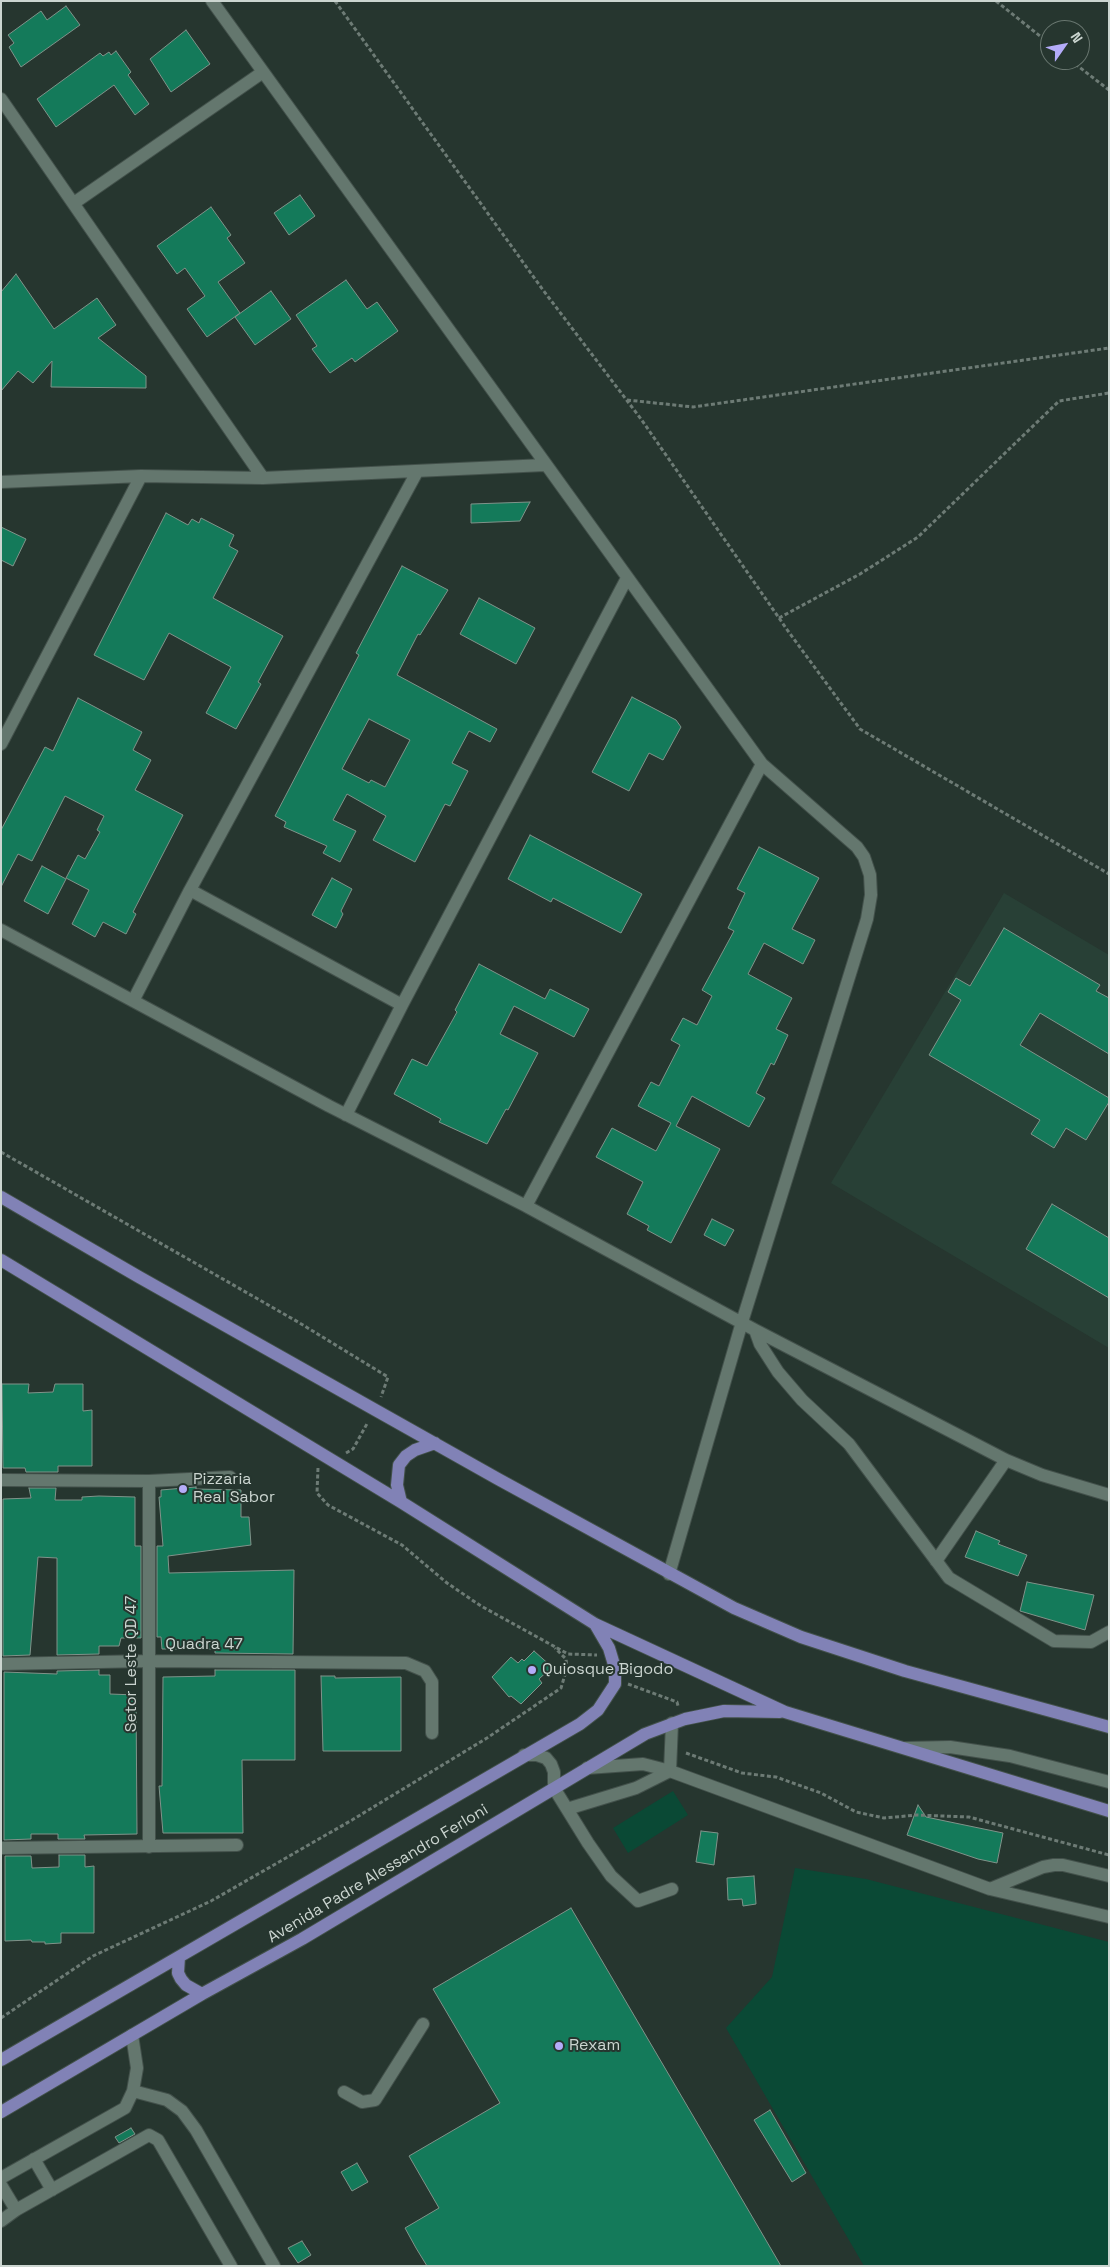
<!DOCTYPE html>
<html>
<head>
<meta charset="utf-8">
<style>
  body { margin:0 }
  #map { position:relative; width:1110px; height:2267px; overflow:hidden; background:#26362f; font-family:"Space Grotesk",sans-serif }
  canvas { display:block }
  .frame { position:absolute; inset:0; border:2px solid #cbd5d0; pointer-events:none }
  .north { position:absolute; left:1040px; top:20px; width:50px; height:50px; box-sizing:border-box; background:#26362f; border:1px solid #68766f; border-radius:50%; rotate:57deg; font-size:14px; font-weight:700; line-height:20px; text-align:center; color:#cbd5d0 }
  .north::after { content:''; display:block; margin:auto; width:18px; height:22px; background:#b4acf9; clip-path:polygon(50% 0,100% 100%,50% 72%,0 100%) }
</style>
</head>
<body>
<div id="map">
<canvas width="1110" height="2267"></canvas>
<div class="frame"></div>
<div class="north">N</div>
</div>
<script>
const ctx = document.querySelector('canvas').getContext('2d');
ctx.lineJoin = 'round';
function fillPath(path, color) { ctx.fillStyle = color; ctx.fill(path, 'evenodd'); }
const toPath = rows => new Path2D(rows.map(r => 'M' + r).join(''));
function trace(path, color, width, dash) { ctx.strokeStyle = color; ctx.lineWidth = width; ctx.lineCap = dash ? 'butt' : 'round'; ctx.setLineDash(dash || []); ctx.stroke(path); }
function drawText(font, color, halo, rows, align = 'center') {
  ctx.font = font + ' "Space Grotesk",sans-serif'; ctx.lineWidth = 4; ctx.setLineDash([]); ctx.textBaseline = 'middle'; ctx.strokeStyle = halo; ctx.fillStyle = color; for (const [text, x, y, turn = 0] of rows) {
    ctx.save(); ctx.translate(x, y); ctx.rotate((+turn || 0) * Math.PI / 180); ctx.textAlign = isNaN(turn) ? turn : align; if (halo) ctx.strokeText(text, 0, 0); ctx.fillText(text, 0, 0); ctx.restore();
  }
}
fillPath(toPath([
  [1004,893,1109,955,1109,1348,831,1183]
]), '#284036');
fillPath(toPath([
  [673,1791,688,1815,628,1853,613,1828],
  [795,1868,866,1879,1109,1942,1109,2266,864,2266,726,2028,772,1977]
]), '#0a4935');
const building = toPath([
  [66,6,80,25,21,67,9,47,14,43,8,35,41,11,47,20,66,6],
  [186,30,210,64,171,92,150,59,186,30],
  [116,51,131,72,128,75,149,104,135,115,114,85,56,127,37,99,100,53,103,56,109,52,111,55,116,51],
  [300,195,315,216,289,235,274,213,300,195],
  [211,207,231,235,227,238,245,263,218,282,240,313,207,337,187,309,205,296,185,268,177,274,157,246,211,207],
  [16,274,54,329,97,298,116,325,98,338,146,376,146,388,51,387,52,361,33,383,18,371,1,391,1,292,16,274],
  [346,280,367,309,377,302,398,331,355,362,352,358,330,373,312,349,317,346,296,315,346,280],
  [271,291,291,319,255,345,235,317,271,291],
  [530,502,520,521,471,523,471,504,530,502],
  [166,513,188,525,192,519,199,523,201,518,234,535,229,546,238,551,213,598,283,636,258,682,261,684,236,729,206,713,231,667,169,633,144,680,94,655,166,513],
  [1,527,26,539,13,566,1,560,1,527],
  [402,566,448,590,420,635,418,634,397,675,497,729,490,742,469,731,452,763,468,771,450,806,445,804,415,862,373,840,386,816,347,794,333,820,356,831,340,862,323,853,327,846,284,827,286,822,275,816,359,655,356,653,402,566],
  [369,719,410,740,385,787,371,780,369,783,342,769,369,719],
  [479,598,535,628,516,664,460,634,479,598],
  [632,697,676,720,681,727,663,760,649,753,629,791,592,772,632,697],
  [78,698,142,732,133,750,151,760,135,790,183,815,133,912,136,914,126,934,103,922,95,937,72,924,89,890,66,878,78,855,85,859,100,832,97,830,104,816,65,796,32,861,18,854,1,887,1,830,45,747,53,751,78,698],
  [530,835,642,894,621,933,553,898,551,902,508,879,530,835],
  [759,847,819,878,792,929,815,940,803,964,764,943,748,974,792,998,776,1029,788,1035,774,1065,771,1063,756,1093,765,1098,749,1127,692,1096,676,1126,720,1149,671,1243,647,1230,649,1226,627,1214,643,1182,596,1157,612,1128,656,1151,671,1123,638,1106,651,1082,659,1086,680,1045,671,1040,683,1018,697,1025,712,996,702,990,734,931,728,928,745,893,737,889,759,847],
  [42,866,66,879,48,914,24,901,42,866],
  [332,878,352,889,341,911,343,914,336,928,312,915,332,878],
  [1004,928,1100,985,1096,991,1109,998,1109,1054,1040,1013,1020,1045,1109,1098,1109,1102,1086,1140,1066,1128,1054,1148,1031,1134,1040,1120,929,1055,961,1000,948,992,956,978,970,986,1004,928],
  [479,964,545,999,550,989,589,1009,574,1037,514,1006,500,1034,538,1053,508,1110,506,1109,487,1144,439,1122,441,1119,394,1094,412,1059,427,1066,457,1012,455,1010,479,964],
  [1052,1204,1109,1238,1109,1298,1026,1249,1052,1204],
  [712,1219,734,1230,725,1246,704,1235,712,1219],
  [2,1384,29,1384,28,1393,53,1392,55,1384,83,1384,83,1411,92,1410,92,1466,58,1466,58,1472,26,1472,25,1468,3,1468,2,1384],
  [196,1487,196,1489,241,1490,241,1517,249,1517,251,1545,168,1556,169,1573,294,1570,293,1654,215,1653,215,1649,162,1649,161,1637,157,1637,157,1546,163,1546,159,1497,161,1497,161,1490,196,1487],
  [29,1488,56,1488,55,1500,82,1500,82,1497,99,1496,135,1497,135,1546,141,1546,141,1638,121,1638,119,1646,99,1646,99,1654,57,1655,57,1558,38,1557,30,1655,3,1656,3,1499,31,1498,29,1488],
  [976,1531,1000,1541,998,1544,1027,1555,1018,1576,965,1557,976,1531],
  [1027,1582,1094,1595,1085,1630,1020,1611,1027,1582],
  [534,1651,552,1667,539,1679,542,1683,521,1704,511,1696,509,1697,492,1677,511,1657,518,1663,522,1659,524,1661,534,1651],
  [99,1670,99,1675,110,1675,110,1694,136,1695,137,1834,84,1835,85,1839,58,1839,58,1834,31,1834,31,1839,4,1840,4,1672,57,1674,57,1671,99,1670],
  [215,1670,295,1670,295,1760,242,1760,243,1833,163,1833,159,1786,162,1786,163,1677,215,1676,215,1670],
  [321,1676,335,1676,335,1678,401,1677,401,1751,323,1751,321,1676],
  [918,1805,926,1817,1003,1833,997,1863,978,1859,907,1835,918,1805],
  [701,1831,718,1833,714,1865,696,1862,701,1831],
  [59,1855,85,1855,85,1867,94,1866,94,1933,61,1933,61,1943,45,1944,45,1942,32,1942,31,1940,5,1941,5,1856,31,1856,32,1868,59,1867,59,1855],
  [754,1876,756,1904,743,1906,742,1899,728,1900,727,1878,754,1876],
  [571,1908,760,2230,781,2266,427,2266,416,2248,405,2228,439,2208,409,2156,500,2103,433,1989,571,1908],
  [770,2110,806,2173,792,2182,754,2120,770,2110],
  [131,2128,135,2134,119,2143,115,2137,131,2128],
  [357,2163,368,2182,352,2191,341,2172,357,2163],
  [302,2241,311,2255,298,2263,288,2248,302,2241]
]);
fillPath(building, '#147a5a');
trace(building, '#80938a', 1);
const minor = toPath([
  [212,1,762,764,857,847,864,857,870,875,871,895,867,919,742,1322,669,1574],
  [1,99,263,478],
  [74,203,263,72],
  [1,482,141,476,263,478,545,465],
  [1,744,141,476],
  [190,890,402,1005,627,578],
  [1,930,329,1106,526,1206,755,1330,1006,1460,1042,1475,1109,1495],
  [133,1001,190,890,417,472],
  [346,1115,402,1005],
  [526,1206,762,764],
  [755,1330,760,1344,778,1372,802,1400,849,1444,949,1578,1054,1641,1091,1642,1109,1632],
  [1,1480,149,1481,230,1477],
  [149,1481,149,1847],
  [936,1561,1006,1460],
  [1,1664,147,1661,406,1663,425,1671,432,1682,432,1733],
  [905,1748,950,1747,1010,1756,1109,1782],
  [524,1755,537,1755,546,1758,551,1764,554,1772,554,1788,588,1843,611,1876,638,1901,672,1889],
  [587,1768,643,1764,670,1771,990,1889,1109,1917],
  [670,1771,672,1723],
  [567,1809,636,1788,670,1771],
  [1,1848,237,1845],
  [990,1889,1043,1867,1054,1865,1063,1865,1109,1876],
  [133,2091,167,2100,182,2111,196,2130,274,2266],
  [344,2092,362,2102,375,2100,423,2024],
  [34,2159,52,2190],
  [1,2178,125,2108,133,2091,137,2068,132,2035],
  [1,2185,16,2210],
  [1,2221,16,2210,149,2135,158,2140,231,2266]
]);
const major = toPath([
  [1,1197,139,1277,498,1479,734,1608,801,1637,905,1671,1109,1727],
  [1,1260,401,1502,595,1624,785,1712,1109,1811],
  [401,1502,397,1485,399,1465,406,1456,415,1450,435,1443],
  [179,1957,178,1973,181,1979,186,1985,202,1994],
  [1,2060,580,1724,598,1710,615,1684,615,1668,609,1648,595,1624],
  [1,2112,202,1994,302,1939,645,1734,685,1719,724,1711,780,1712]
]);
trace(minor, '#43514b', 14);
trace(major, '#43514b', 14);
trace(toPath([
  [335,1,543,290,641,419,788,631,860,729,1109,874],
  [996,1,1050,44],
  [1070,60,1109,90],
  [627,400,693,407,1109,348],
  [779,618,860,574,918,537,1059,401,1109,393],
  [1,1152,298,1322,388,1377,381,1397],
  [346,1453,353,1449,368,1422],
  [318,1468,317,1493,328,1505,402,1545,447,1583,481,1606,568,1654,597,1655],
  [628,1684,677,1702,678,1706],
  [686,1753,742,1773,776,1777,821,1793,856,1812,884,1818,917,1815,969,1817,1109,1855],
  [1,2018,93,1956,211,1901,352,1820,487,1738,561,1688,567,1668,566,1659,555,1648]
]), '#6d7b75', 3, [4, 2.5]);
trace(minor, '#64776e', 12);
trace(major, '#8182b6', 12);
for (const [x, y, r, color] of [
  [183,1489,5,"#b4acf9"],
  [532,1670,5,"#b4acf9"],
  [559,2046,5,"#b4acf9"]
]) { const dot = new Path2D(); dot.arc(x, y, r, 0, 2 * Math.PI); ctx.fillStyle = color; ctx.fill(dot); trace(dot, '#26362f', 2); }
drawText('16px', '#cbd5d0', '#26362f', [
  ["Pizzaria",193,1480],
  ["Real Sabor",193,1498],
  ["Quiosque Bigodo",542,1670],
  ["Rexam",569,2046]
], 'left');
drawText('16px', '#cbd5d0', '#26362f', [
  ["Quadra 47",204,1645],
  ["Setor Leste QD 47",132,1664,-90],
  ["Avenida Padre Alessandro Ferloni",378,1874,-31]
]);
</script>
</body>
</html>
